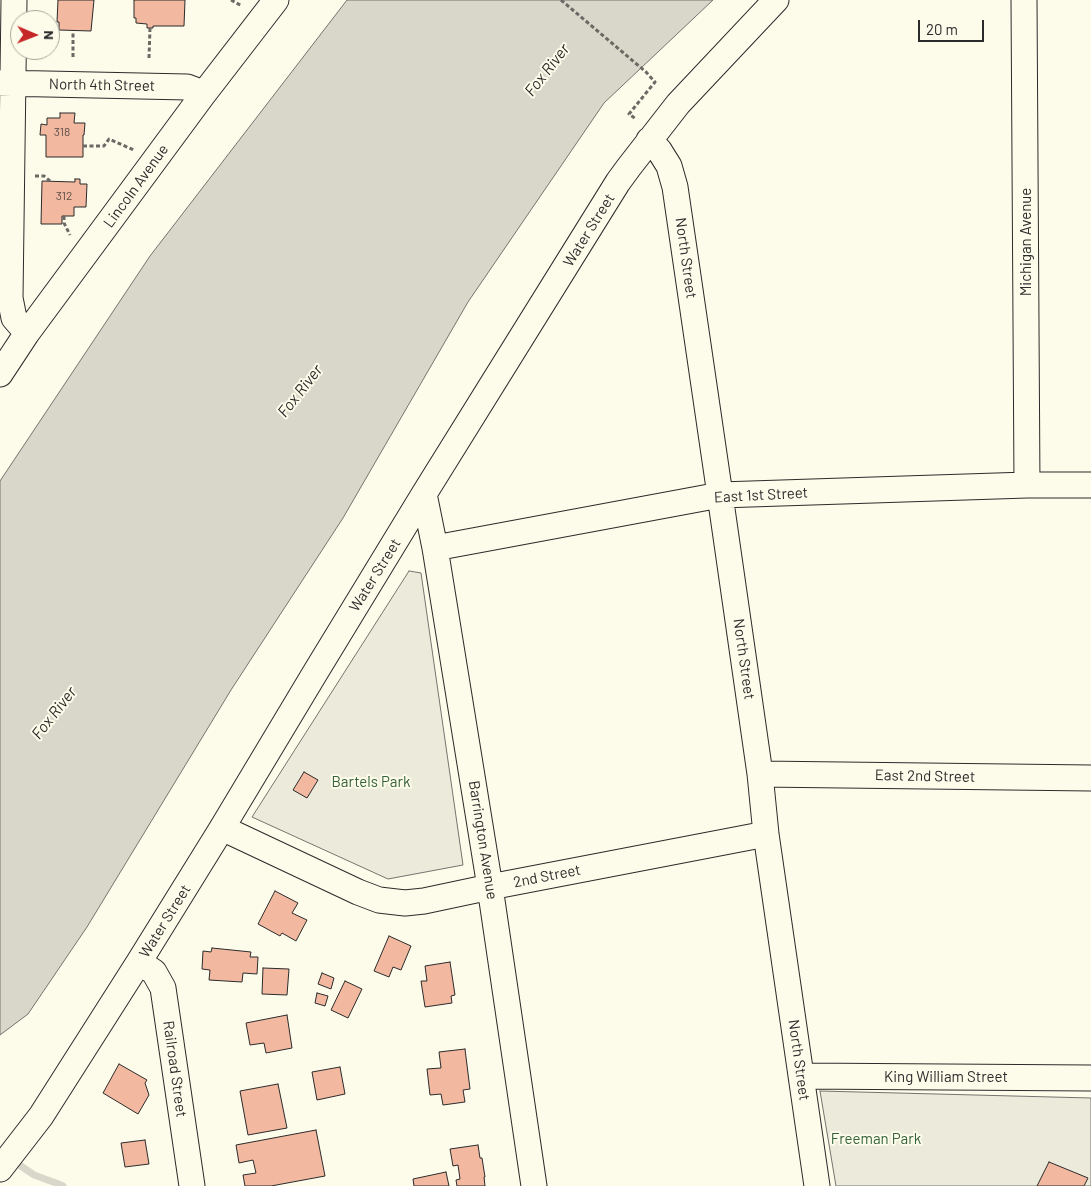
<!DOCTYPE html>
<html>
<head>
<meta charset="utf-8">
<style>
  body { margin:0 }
  #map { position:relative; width:1091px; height:1186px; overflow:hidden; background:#fdfbea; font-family:Barlow,sans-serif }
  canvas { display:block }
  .north { position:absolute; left:10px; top:10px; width:50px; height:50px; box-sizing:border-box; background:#fdfbea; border:1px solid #a9a89e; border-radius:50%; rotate:91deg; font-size:14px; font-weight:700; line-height:20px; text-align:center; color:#2b2b2b }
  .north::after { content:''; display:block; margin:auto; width:18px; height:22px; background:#c62828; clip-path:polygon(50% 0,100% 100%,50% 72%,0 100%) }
  .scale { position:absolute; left:918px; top:20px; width:66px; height:22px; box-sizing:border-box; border:2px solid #2b2b2b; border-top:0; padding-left:6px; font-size:15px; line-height:18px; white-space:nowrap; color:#2b2b2b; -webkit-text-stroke:4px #fdfbea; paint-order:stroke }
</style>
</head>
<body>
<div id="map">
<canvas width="1091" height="1186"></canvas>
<div class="north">N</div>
<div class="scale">20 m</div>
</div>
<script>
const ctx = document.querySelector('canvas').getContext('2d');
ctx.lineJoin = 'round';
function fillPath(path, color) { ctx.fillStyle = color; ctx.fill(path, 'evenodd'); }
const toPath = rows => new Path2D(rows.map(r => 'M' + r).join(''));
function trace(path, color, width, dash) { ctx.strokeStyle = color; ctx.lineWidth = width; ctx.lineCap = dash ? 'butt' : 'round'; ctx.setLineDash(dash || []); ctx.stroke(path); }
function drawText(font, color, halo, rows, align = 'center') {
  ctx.font = font + ' Barlow,sans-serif'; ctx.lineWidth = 4; ctx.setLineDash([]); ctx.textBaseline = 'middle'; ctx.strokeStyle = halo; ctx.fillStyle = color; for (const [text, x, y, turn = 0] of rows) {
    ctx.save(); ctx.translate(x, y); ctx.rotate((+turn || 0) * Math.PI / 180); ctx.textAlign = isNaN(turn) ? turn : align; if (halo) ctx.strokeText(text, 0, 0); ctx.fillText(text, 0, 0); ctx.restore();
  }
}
const green = toPath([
  [409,571,421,573,463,865,388,879,252,817,409,571],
  [820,1091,1091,1098,1091,1186,836,1186,820,1091]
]);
fillPath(green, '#ecebdb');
trace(green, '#74746e', 1);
const water = toPath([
  [347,0,713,0,604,103,468,302,343,518,231,690,87,927,28,1014,0,1035,0,481,150,256,347,0]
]);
fillPath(water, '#d8d7c9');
trace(water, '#74746e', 1);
trace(toPath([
  [12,1160,34,1175,56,1183,63,1186]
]), '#d8d7c9', 7);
const building = toPath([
  [58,0,94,0,91,31,59,30,59,22,57,22,58,0],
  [134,0,185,0,184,26,153,26,153,28,147,28,147,24,136,23,136,18,134,18,134,0],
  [60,113,75,113,74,123,85,123,84,135,83,135,83,157,46,157,46,135,40,135,41,124,47,125,47,118,60,118,60,113],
  [75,179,80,179,80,184,87,184,86,207,74,207,74,216,62,216,62,224,41,224,42,181,75,182,75,179],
  [304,772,318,780,307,798,293,790,304,772],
  [275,891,298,903,292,913,307,920,296,941,282,933,280,936,258,924,275,891],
  [389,936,411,946,401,970,393,967,389,977,374,971,389,936],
  [212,948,251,952,250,957,258,957,257,974,243,973,242,982,209,980,210,970,202,969,203,951,211,952,212,948],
  [450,962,455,995,451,996,452,1003,425,1007,421,981,427,981,425,966,450,962],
  [263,968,289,969,287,995,262,994,263,968],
  [322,973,334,978,331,989,318,984,322,973],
  [345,981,362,989,348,1018,331,1010,345,981],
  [317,993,328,996,325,1006,315,1003,317,993],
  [287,1015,292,1048,266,1053,264,1043,250,1045,246,1023,287,1015],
  [465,1049,470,1089,463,1090,465,1102,443,1105,441,1094,430,1095,427,1069,441,1068,439,1052,465,1049],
  [119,1064,147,1080,145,1083,149,1095,138,1114,103,1093,119,1064],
  [340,1067,345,1094,317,1100,312,1072,340,1067],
  [278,1084,287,1128,248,1135,240,1091,278,1084],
  [316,1130,325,1176,271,1186,245,1186,243,1175,256,1173,253,1160,239,1163,236,1145,316,1130],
  [145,1140,149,1164,125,1167,121,1143,145,1140],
  [478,1145,480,1158,482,1158,485,1177,484,1177,485,1186,457,1186,456,1180,460,1179,458,1165,453,1166,450,1149,478,1145],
  [1049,1162,1088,1178,1084,1186,1037,1186,1049,1162],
  [446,1172,449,1186,414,1186,413,1179,446,1172]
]);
fillPath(building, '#f2b8a0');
trace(building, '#2b2b2b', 1);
const minor = toPath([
  [14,0,10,298,14,318,27,333],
  [1024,0,1027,485],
  [0,83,187,87,195,90,202,96],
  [649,140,659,150,669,166,675,187,720,495,760,774,766,834,817,1186],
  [0,374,27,333,202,96,276,0],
  [424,494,435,548,490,887,534,1186],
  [435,548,720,495,1027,485,1091,485],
  [760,774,1091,778],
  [222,828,358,892,379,900,405,903,424,901,490,887,766,834],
  [139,962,154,972,163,988,192,1186],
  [801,1076,1091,1078],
  [0,1169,41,1116,139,962,222,828,315,673,424,494,618,182,629,167,678,104,776,0]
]);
trace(minor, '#2b2b2b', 27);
trace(toPath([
  [231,0,242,6],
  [561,0,646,72,655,82,629,114,636,119],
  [73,57,73,31],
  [149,58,150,28],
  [83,146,104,146,109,139,134,150],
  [35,176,44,176,50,181],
  [64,216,64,223,70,235]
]), '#6a6964', 3, [4, 2.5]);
trace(minor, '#fdfbea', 25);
drawText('12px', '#5d4e48', null, [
  ["318",62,132],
  ["312",64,196]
]);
drawText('15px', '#2b2b2b', '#fdfbea', [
  ["North 4th Street",102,85,1],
  ["Lincoln Avenue",136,186,-54],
  ["Water Street",589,230,-58],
  ["Michigan Avenue",1026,242,-90],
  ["North Street",686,258,82],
  ["East 1st Street",761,495,-3],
  ["Water Street",375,575,-58],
  ["North Street",744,659,82],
  ["East 2nd Street",925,776,1],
  ["Barrington Avenue",483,840,81],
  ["2nd Street",547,876,-11],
  ["Water Street",165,921,-58],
  ["North Street",799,1060,82],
  ["Railroad Street",175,1069,82],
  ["King William Street",946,1077]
]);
drawText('15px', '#34623c', '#fdfbea', [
  ["Bartels Park",371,782],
  ["Freeman Park",876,1139]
]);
drawText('italic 16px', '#2b2b2b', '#fdfbea', [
  ["Fox River",547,70,-52],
  ["Fox River",300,391,-52],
  ["Fox River",54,713,-52]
]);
</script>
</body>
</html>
